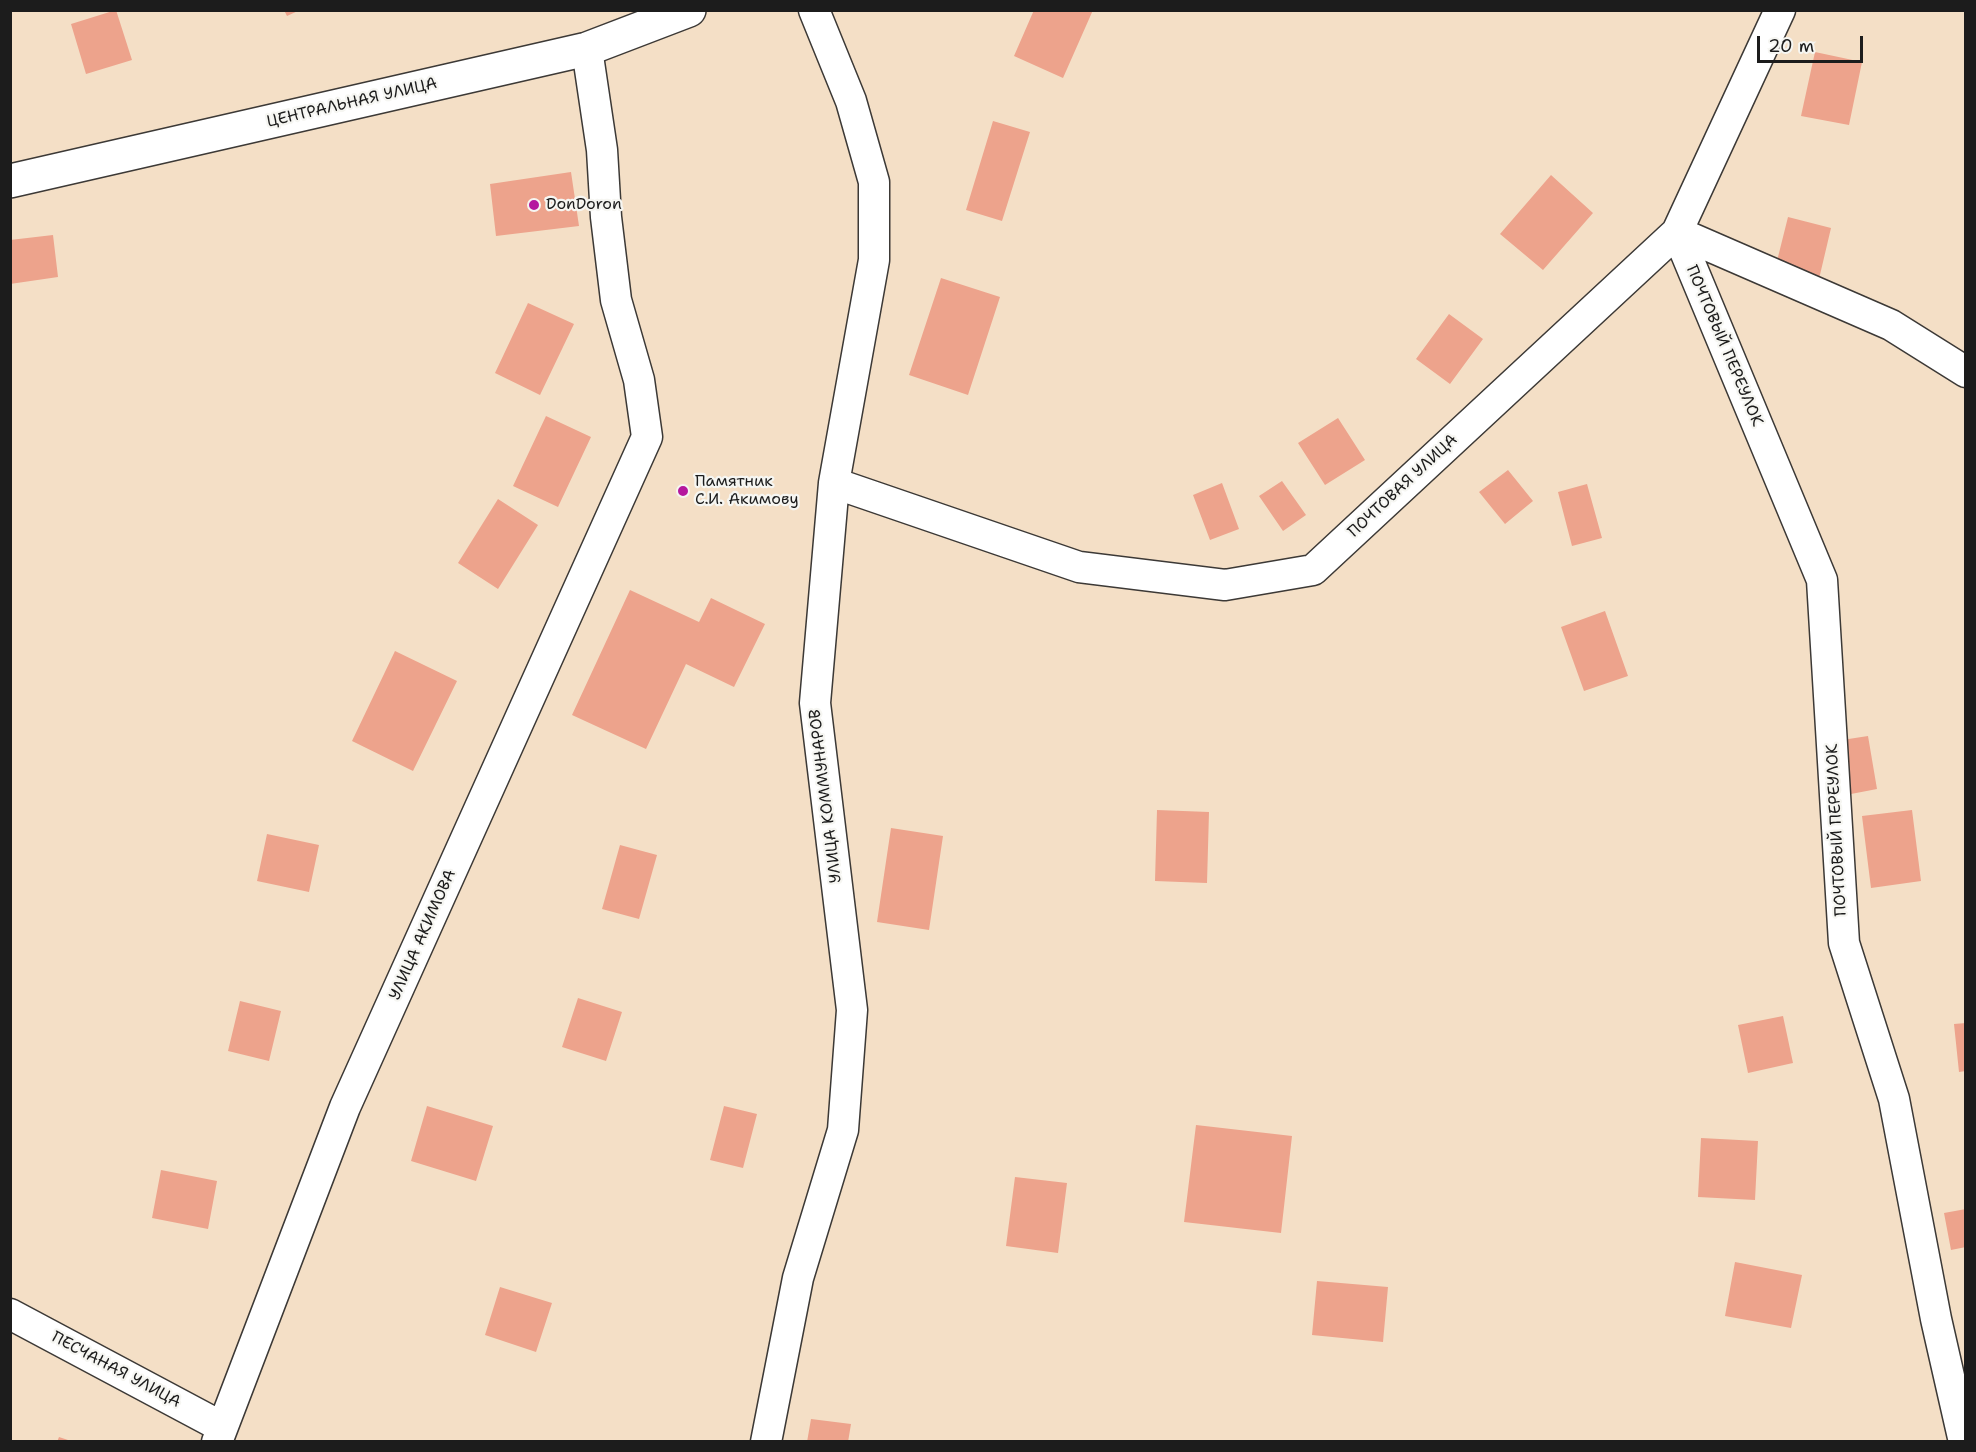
<!DOCTYPE html>
<html>
<head>
<meta charset="utf-8">
<style>
  body { margin:0 }
  #map { position:relative; width:1976px; height:1452px; overflow:hidden; background:#f4dfc6; font-family:"Shantell Sans",sans-serif }
  canvas { display:block }
  .frame { position:absolute; inset:0; border:12px solid #1c1c1c; pointer-events:none }
  .scale { position:absolute; left:1757px; top:36px; width:106px; height:27px; box-sizing:border-box; border:3px solid #1c1c1c; border-top:0; padding-left:8px; font-size:18px; line-height:21px; white-space:nowrap; color:#1c1c1c; -webkit-text-stroke:4px #f6f6f2; paint-order:stroke }
</style>
</head>
<body>
<div id="map">
<canvas width="1976" height="1452"></canvas>
<div class="frame"></div>
<div class="scale">20 m</div>
</div>
<script>
const ctx = document.querySelector('canvas').getContext('2d');
ctx.lineJoin = 'round';
function fillPath(path, color) { ctx.fillStyle = color; ctx.fill(path, 'evenodd'); }
const toPath = rows => new Path2D(rows.map(r => 'M' + r).join(''));
function trace(path, color, width, dash) { ctx.strokeStyle = color; ctx.lineWidth = width; ctx.lineCap = dash ? 'butt' : 'round'; ctx.setLineDash(dash || []); ctx.stroke(path); }
function drawText(font, color, halo, rows, align = 'center') {
  ctx.font = font + ' "Shantell Sans",sans-serif'; ctx.lineWidth = 4.5; ctx.setLineDash([]); ctx.textBaseline = 'middle'; ctx.strokeStyle = halo; ctx.fillStyle = color; for (const [text, x, y, turn = 0] of rows) {
    ctx.save(); ctx.translate(x, y); ctx.rotate((+turn || 0) * Math.PI / 180); ctx.textAlign = isNaN(turn) ? turn : align; if (halo) ctx.strokeText(text, 0, 0); ctx.fillText(text, 0, 0); ctx.restore();
  }
}
fillPath(toPath([
  [116,10,132,60,86,74,71,24],
  [284,10,300,10,287,16],
  [1034,10,1093,10,1063,78,1014,56],
  [1815,52,1862,62,1849,125,1801,116],
  [993,121,1030,132,1002,221,966,210],
  [571,172,579,226,496,236,490,184],
  [1551,175,1593,213,1543,270,1500,234],
  [1788,217,1831,228,1819,279,1775,269],
  [53,235,58,277,10,284,10,240],
  [941,278,1000,297,968,395,909,375],
  [528,303,574,324,540,395,495,373],
  [1449,314,1483,339,1450,384,1416,359],
  [546,416,591,437,558,507,513,486],
  [1338,418,1365,460,1325,485,1298,443],
  [1508,470,1533,501,1505,524,1479,492],
  [1282,481,1306,515,1283,531,1259,496],
  [1222,483,1239,529,1210,540,1193,495],
  [1587,484,1602,538,1572,546,1558,492],
  [498,499,538,525,498,589,458,563],
  [630,590,699,622,711,598,765,624,734,687,686,664,646,749,572,715],
  [1605,611,1628,676,1584,691,1561,627],
  [395,651,457,681,413,771,352,741],
  [1868,736,1877,789,1851,794,1842,740],
  [1157,810,1209,812,1207,883,1155,881],
  [1912,810,1921,881,1871,888,1862,816],
  [891,828,943,836,929,930,877,922],
  [267,834,319,845,309,892,257,881],
  [620,845,657,855,639,919,602,909],
  [578,998,622,1012,606,1061,562,1047],
  [240,1001,281,1011,269,1061,228,1051],
  [1783,1016,1793,1063,1748,1073,1738,1025],
  [1966,1023,1966,1071,1959,1072,1954,1024],
  [427,1106,493,1126,476,1181,411,1161],
  [724,1106,757,1114,743,1168,710,1160],
  [1196,1125,1292,1136,1281,1233,1184,1222],
  [1701,1138,1758,1141,1755,1200,1698,1197],
  [161,1170,217,1181,208,1229,152,1218],
  [1015,1177,1067,1183,1058,1253,1006,1246],
  [1966,1209,1966,1247,1951,1250,1944,1213],
  [1735,1262,1802,1275,1791,1328,1725,1316],
  [1317,1281,1388,1287,1383,1342,1312,1335],
  [500,1287,552,1303,536,1352,485,1335],
  [811,1419,851,1424,848,1442,807,1442],
  [59,1437,71,1441,71,1442,57,1442]
]), '#eda38c');
const street = toPath([
  [1677,232,1822,580,1844,943,1894,1099,1936,1319,1964,1442],
  [1677,232,1891,325,1966,372],
  [834,483,1079,567,1225,585,1313,570,1677,232,1780,10],
  [10,1314,222,1427],
  [217,1442,345,1107,647,437,639,380,616,300,606,217,602,150,587,49],
  [766,1442,798,1278,843,1130,852,1010,815,703,834,483,874,260,874,182,851,101,814,10]
]);
const secondary = toPath([
  [10,181,587,49,689,10]
]);
trace(street, '#3c3936', 33);
trace(secondary, '#3c3936', 36);
trace(street, '#fff', 30);
trace(secondary, '#fff', 33);
for (const [x, y, r, color] of [
  [534,205,6,"#b5179e"],
  [683,491,6,"#b5179e"]
]) { const dot = new Path2D(); dot.arc(x, y, r, 0, 2 * Math.PI); ctx.fillStyle = color; ctx.fill(dot); trace(dot, '#f6f6f2', 2); }
drawText('16px', '#1c1c1c', '#f6f6f2', [
  ["ЦЕНТРАЛЬНАЯ УЛИЦА",352,103,-13],
  ["ПОЧТОВЫЙ ПЕРЕУЛОК",1724,346,67],
  ["ПОЧТОВАЯ УЛИЦА",1403,486,-43],
  ["УЛИЦА КОММУНАРОВ",826,796,-97],
  ["ПОЧТОВЫЙ ПЕРЕУЛОК",1837,830,-93],
  ["УЛИЦА АКИМОВА",423,935,-66],
  ["ПЕСЧАНАЯ УЛИЦА",116,1370,28]
]);
drawText('16px', '#1c1c1c', '#f6f6f2', [
  ["DonDoron",546,205],
  ["Памятник",695,482],
  ["С.И. Акимову",695,500]
], 'left');
</script>
</body>
</html>
